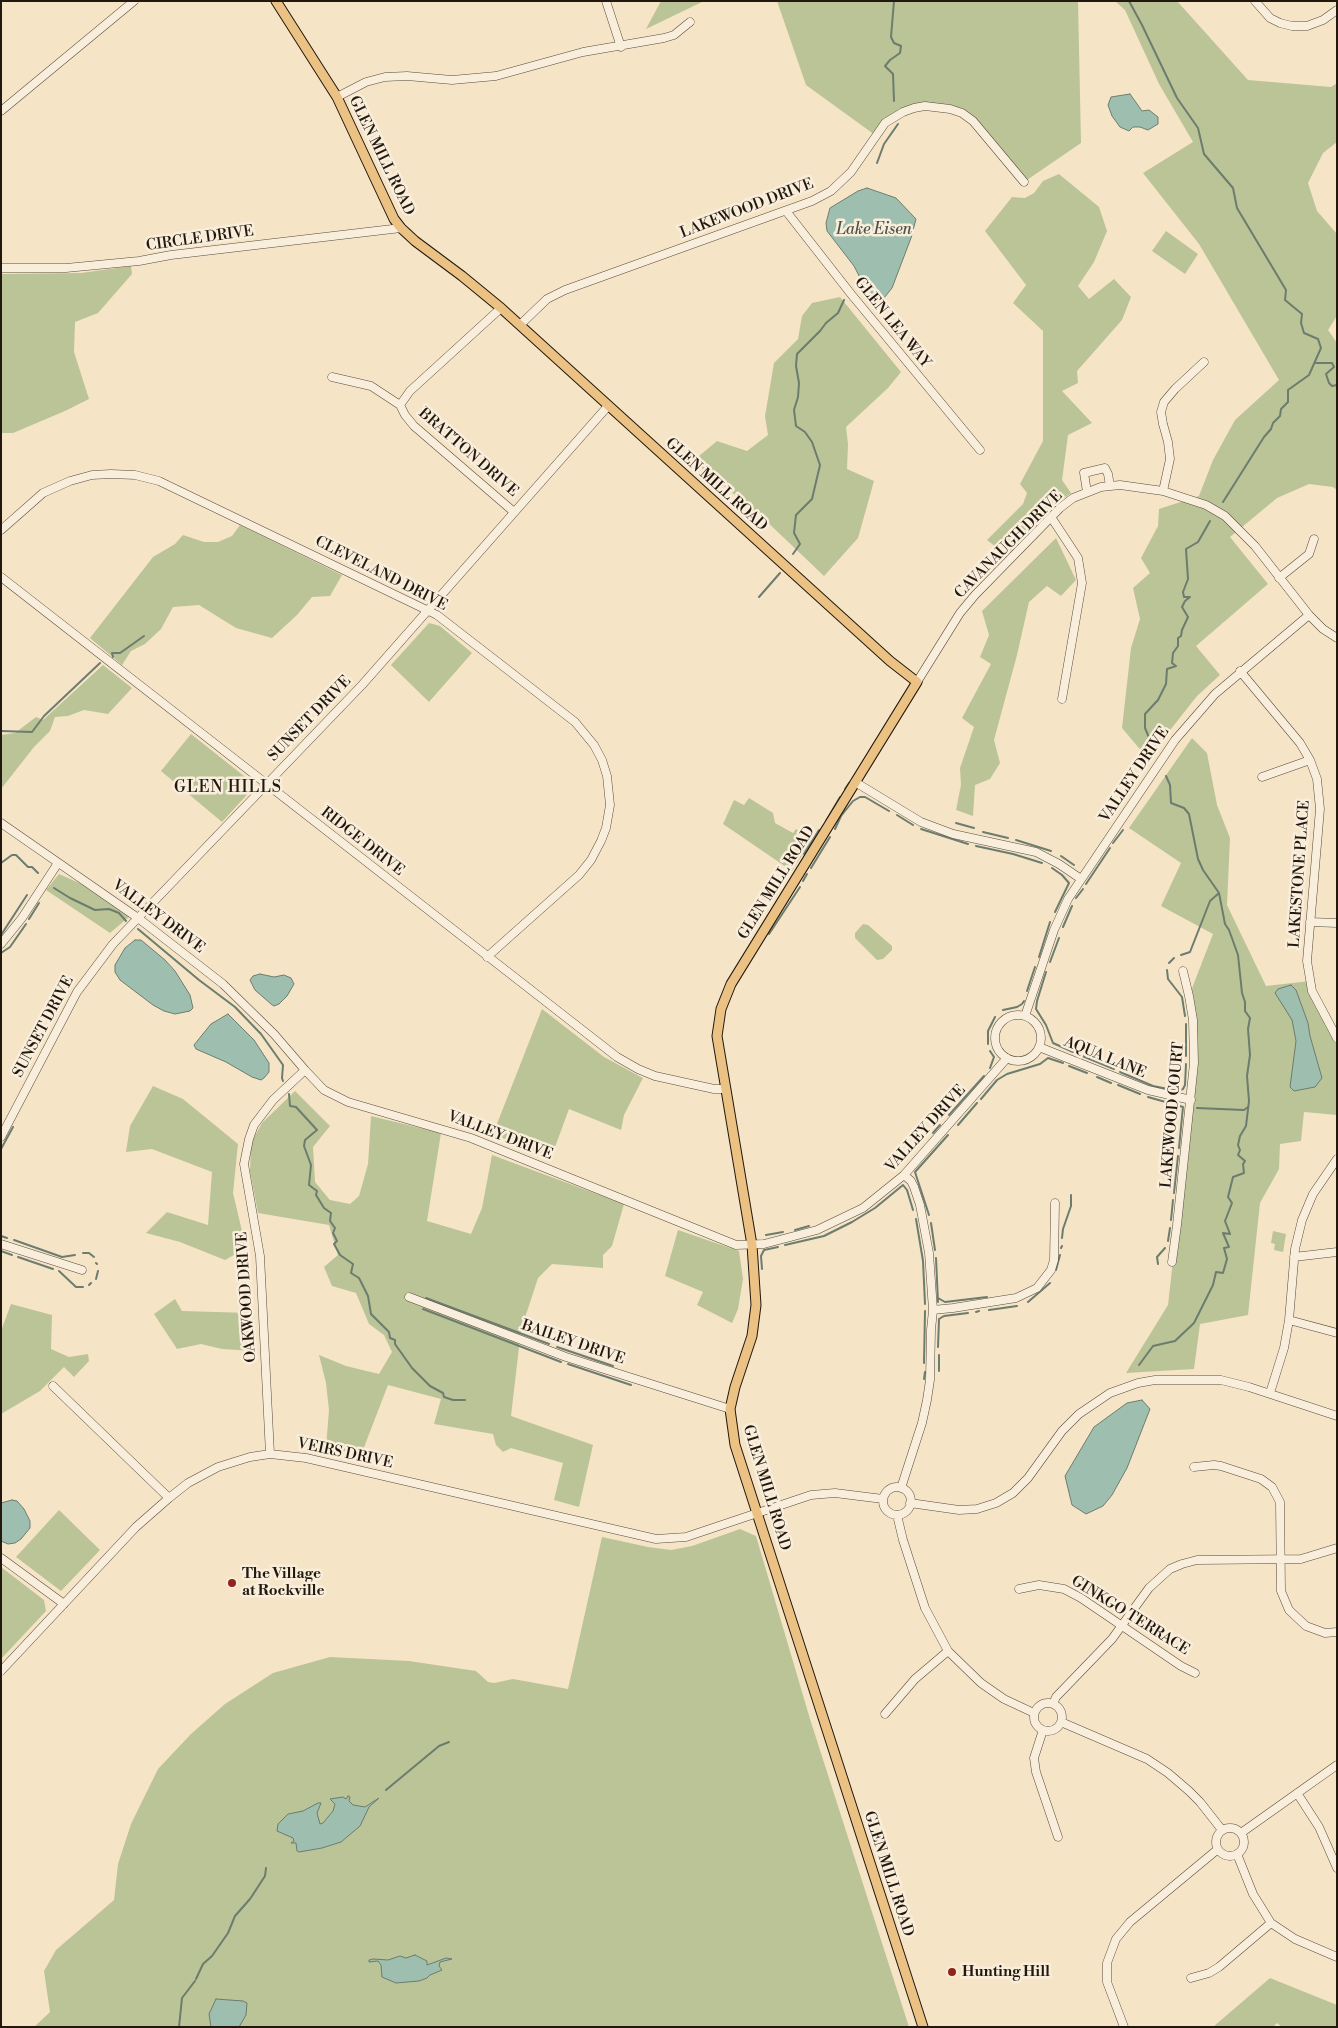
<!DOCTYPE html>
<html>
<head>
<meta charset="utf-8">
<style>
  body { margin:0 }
  #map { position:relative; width:1338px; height:2028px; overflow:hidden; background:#f6e4c7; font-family:"Libre Bodoni",serif }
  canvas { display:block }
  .frame { position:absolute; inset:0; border:2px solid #22180e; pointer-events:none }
</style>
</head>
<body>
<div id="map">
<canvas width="1338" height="2028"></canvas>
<div class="frame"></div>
</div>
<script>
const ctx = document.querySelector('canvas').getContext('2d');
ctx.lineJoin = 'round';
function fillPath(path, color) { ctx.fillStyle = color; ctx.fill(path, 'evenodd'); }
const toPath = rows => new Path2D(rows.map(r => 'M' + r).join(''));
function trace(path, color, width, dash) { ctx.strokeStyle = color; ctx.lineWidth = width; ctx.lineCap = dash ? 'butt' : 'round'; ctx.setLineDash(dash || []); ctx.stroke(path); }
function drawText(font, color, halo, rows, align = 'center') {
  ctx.font = font + ' "Libre Bodoni",serif'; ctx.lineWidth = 5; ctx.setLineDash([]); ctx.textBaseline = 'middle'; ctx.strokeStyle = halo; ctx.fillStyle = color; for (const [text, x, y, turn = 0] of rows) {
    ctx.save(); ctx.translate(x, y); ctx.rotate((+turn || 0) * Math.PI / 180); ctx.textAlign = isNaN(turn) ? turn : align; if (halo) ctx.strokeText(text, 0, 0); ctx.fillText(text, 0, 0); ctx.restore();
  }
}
fillPath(toPath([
  [661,1,704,1,646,29],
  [777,1,1078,1,1081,143,1024,182,962,113,925,106,903,112,875,135,806,85],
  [1115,1,1177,1,1248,80,1331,87,1337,83,1337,142,1323,153,1308,183,1317,211,1337,234,1337,316,1328,330,1337,343,1337,490,1333,487,1309,484,1277,498,1230,537,1268,584,1196,646,1220,675,1197,696,1167,734,1149,760,1122,728,1131,648,1140,619,1133,588,1150,573,1141,558,1158,526,1159,509,1199,496,1213,460,1235,420,1279,380,1199,244,1143,173,1193,142,1159,84,1125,10],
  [1059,174,1099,207,1107,231,1094,262,1078,286,1089,299,1114,279,1131,297,1122,320,1077,371,1078,383,1062,391,1092,423,1068,435,1062,480,1071,493,1051,508,1006,555,987,540,1023,504,1027,493,1020,484,1043,441,1043,331,1013,303,1026,285,985,231,1012,197,1025,198,1034,193,1043,181],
  [1166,231,1198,254,1185,274,1152,251],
  [131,266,132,274,98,313,75,322,74,352,89,399,65,411,13,433,1,433,1,274,81,273],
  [840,297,901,372,888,388,846,427,848,444,847,469,874,481,858,538,824,576,761,516,693,461,717,441,747,451,768,435,765,416,774,363,798,339,802,316,812,303],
  [240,525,342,575,330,596,312,597,297,615,272,638,236,628,199,605,173,607,161,629,145,644,131,651,122,665,90,638,153,557,175,544,183,535,204,542,218,542,232,536],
  [1056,538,1076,580,1061,596,1047,586,1029,602,1017,655,994,740,1000,763,990,779,975,785,973,816,956,810,961,785,960,768,974,727,962,718,991,664,980,657,989,635,982,611],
  [429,623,440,626,472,653,429,702,391,665],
  [103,665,132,688,108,714,84,710,68,716,55,717,50,731,34,747,1,789,1,735,15,733,36,717,43,720],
  [191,734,254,784,254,787,222,822,161,771],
  [1192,738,1207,753,1217,805,1230,838,1227,905,1266,986,1310,981,1337,1038,1337,1115,1304,1112,1301,1141,1280,1144,1279,1169,1260,1203,1248,1315,1200,1324,1194,1369,1126,1373,1168,1305,1191,1100,1189,996,1213,934,1161,906,1181,863,1129,828],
  [749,798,773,813,775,823,793,833,796,829,812,840,792,871,723,824,734,800,744,805],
  [59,874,86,886,130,916,110,933,46,890],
  [863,924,868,925,892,946,892,950,883,959,877,960,855,938,855,933],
  [542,1009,604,1057,643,1078,624,1115,621,1130,569,1109,551,1158,493,1134],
  [153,1086,183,1099,238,1144,233,1193,246,1248,225,1260,180,1242,146,1233,167,1212,208,1225,212,1172,152,1149,126,1152,130,1126],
  [295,1091,330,1126,313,1147,315,1182,330,1200,350,1204,359,1196,368,1164,371,1116,441,1133,427,1221,471,1234,482,1208,492,1155,624,1204,612,1246,603,1255,603,1268,552,1264,538,1278,521,1330,511,1416,593,1445,579,1507,554,1500,563,1463,511,1448,503,1452,496,1445,493,1434,434,1424,441,1399,388,1385,361,1455,326,1447,329,1410,326,1383,319,1355,346,1366,379,1374,392,1352,384,1335,369,1324,356,1293,332,1286,324,1267,338,1255,329,1225,258,1213,250,1171,251,1143,262,1123],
  [678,1230,739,1251,743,1279,738,1309,732,1323,697,1305,703,1292,665,1276],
  [1273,1231,1286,1234,1283,1252,1274,1250,1275,1244,1271,1243],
  [175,1299,182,1311,250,1313,254,1351,222,1349,201,1344,177,1349,154,1314],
  [11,1304,52,1315,51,1349,69,1357,88,1354,89,1361,74,1377,64,1367,40,1391,1,1414,1,1331],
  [59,1510,100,1550,61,1591,16,1557],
  [740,1529,756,1536,810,1719,909,2027,34,2027,50,2012,44,1971,56,1950,114,1900,118,1864,131,1824,158,1769,191,1734,225,1704,273,1673,330,1657,409,1661,476,1671,488,1682,494,1683,513,1679,568,1689,602,1537,648,1547,671,1550,692,1546],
  [1,1567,44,1600,46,1611,1,1659],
  [1270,1978,1337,2005,1337,2027,1282,2027,1277,2023,1273,2027,1213,2027]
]), '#bbc497');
const water = toPath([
  [1130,94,1142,111,1149,110,1158,117,1158,124,1148,130,1140,127,1133,127,1129,131,1120,127,1112,116,1108,105,1111,97,1130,94],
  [867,188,896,198,916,219,911,238,892,288,880,303,872,301,854,266,827,231,826,223,830,208,858,191,867,188],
  [135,940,141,940,165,960,175,971,190,995,193,1008,190,1011,175,1014,164,1011,153,1005,120,980,115,972,115,965,125,948,135,940],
  [260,974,274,977,284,975,291,978,294,984,287,996,279,1004,274,1006,271,1004,255,990,250,980,253,976,260,974],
  [1291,985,1296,990,1308,1023,1310,1036,1322,1078,1315,1087,1294,1091,1290,1087,1296,1041,1292,1020,1275,993,1278,989,1291,985],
  [228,1014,254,1040,269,1063,269,1072,264,1078,261,1080,252,1077,226,1062,196,1049,194,1045,211,1024,228,1014],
  [1142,1400,1150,1409,1127,1468,1112,1495,1103,1506,1086,1514,1072,1505,1065,1476,1094,1427,1127,1403,1142,1400],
  [12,1500,17,1501,24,1509,30,1521,30,1528,21,1539,15,1543,8,1544,1,1541,1,1503,12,1500],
  [348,1796,350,1797,349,1801,353,1805,365,1807,379,1798,369,1807,360,1826,341,1842,322,1848,299,1852,297,1851,296,1843,291,1843,294,1841,293,1838,277,1831,278,1824,288,1814,303,1811,318,1803,321,1803,317,1813,320,1824,323,1823,333,1811,335,1804,330,1799,343,1797,346,1799,348,1796],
  [415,1955,427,1961,427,1965,446,1958,452,1959,440,1962,439,1966,442,1970,430,1975,427,1978,419,1981,396,1983,382,1977,381,1965,378,1961,369,1962,369,1960,373,1959,388,1960,400,1956,406,1958,415,1955],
  [216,1999,243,2001,247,2003,246,2015,239,2027,211,2027,209,2014,216,1999]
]);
fillPath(water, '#9ebfaf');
trace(water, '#6c7c6f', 1);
trace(toPath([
  [1129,1,1142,25,1177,98,1198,128,1204,154,1233,188,1237,208,1286,290,1285,300,1302,314,1301,323,1304,333,1318,339,1321,348,1309,375,1288,390,1288,402,1281,409,1280,416,1273,423,1271,429,1264,437,1223,502],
  [894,101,893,74,885,66,890,60,900,53,901,46,894,43,891,37,894,1],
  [877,163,884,144,898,124],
  [1315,363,1332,363,1334,367,1326,374,1329,383,1332,386,1337,385],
  [793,554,800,544,794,533,796,515,812,499,820,465,812,442,805,432,796,426,794,410,798,397,799,383,796,366,797,354,820,331,826,323,838,313,844,300],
  [759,597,780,573],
  [113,657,112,653,120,653,144,636],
  [1,731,32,732,44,716,100,663],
  [1153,747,1145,728,1145,714,1158,700,1166,684,1167,669,1176,666,1172,663,1173,653,1178,646,1178,638,1181,636,1182,630,1188,617,1182,607,1185,601,1190,597,1184,597,1183,592,1188,579,1186,549,1198,542,1210,521],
  [845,789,849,783],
  [897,815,913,825],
  [826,821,840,797],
  [956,823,974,828],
  [835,829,841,816,853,801,860,797,865,797,889,811],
  [921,829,968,844],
  [983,832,1008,838],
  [1016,840,1051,851],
  [1113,843,1123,830],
  [976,846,1013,854,1042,863],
  [804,854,819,830],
  [1061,856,1074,865],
  [1,863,12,855,16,855,28,867,32,867,38,873],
  [811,868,830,837],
  [1052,868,1062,875,1069,883,1055,912],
  [803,881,807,874],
  [1086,884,1110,848],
  [54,888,70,898,95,910,109,909,119,913,126,921],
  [1076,898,1083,889],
  [29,919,39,903],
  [1063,927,1072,906],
  [138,929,199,980,235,1007,261,1034,283,1065,282,1078,283,1081],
  [769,934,800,887],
  [1,935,27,895],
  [1,953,10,947,26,924],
  [1181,955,1190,952,1210,901,1219,893],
  [1039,957,1050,922],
  [1050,962,1059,938],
  [1169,963,1174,958],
  [1167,970,1168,979,1182,997,1185,1016],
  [1046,972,1037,1001,1036,1009,1046,1025,1053,1043,1073,1052],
  [1027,991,1035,967],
  [1003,1010,1017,1007,1022,1004,1024,1001],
  [1186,1024,1186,1056],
  [988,1044,988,1031,995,1017],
  [1080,1055,1114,1069],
  [1069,1066,1087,1073],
  [990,1068,994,1057,990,1051],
  [1120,1072,1153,1086,1178,1091,1183,1089,1185,1085,1186,1064],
  [1097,1077,1111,1083],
  [1118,1085,1140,1094],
  [289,1094,290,1106,296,1107,317,1130,305,1140,304,1146,311,1165,309,1185,317,1191,316,1195,324,1208,331,1213,330,1221,335,1228,333,1233,337,1241,334,1244,340,1255,353,1264,351,1273,359,1278,368,1296,371,1314,389,1332,390,1338,395,1340,395,1344,412,1368,430,1386,443,1393,444,1397,453,1400,465,1400],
  [1148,1097,1183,1107,1179,1148],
  [981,1099,997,1080,1007,1074,1040,1064,1048,1058,1063,1063],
  [1197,1108,1244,1110,1248,1107],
  [949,1115,984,1076],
  [958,1125,977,1103],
  [933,1133,940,1125],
  [1,1149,13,1127],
  [1174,1193,1178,1156],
  [929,1215,915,1172,948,1135],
  [916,1219,923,1261,925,1304],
  [1171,1220,1173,1200],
  [931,1223,935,1250],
  [795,1230,809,1226],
  [766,1235,783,1232],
  [1,1236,7,1238],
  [1062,1238,1063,1229,1071,1206,1071,1195],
  [14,1240,62,1257,75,1255],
  [1168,1241,1170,1228],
  [785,1245,824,1236,852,1222,875,1208,903,1185,907,1190,913,1210],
  [1061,1248,1062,1246],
  [1,1251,12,1255],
  [83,1253,89,1253,94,1257],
  [18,1257,53,1269],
  [936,1258,938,1302],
  [96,1263,97,1264],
  [1158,1264,1157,1257,1165,1248],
  [762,1269,761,1256,764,1250,778,1247],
  [1056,1270,1060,1255],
  [59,1271,76,1287,83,1287],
  [96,1279,98,1271],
  [89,1285,91,1283],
  [426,1298,549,1344],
  [938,1298,945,1302,987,1297],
  [1028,1302,1050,1283],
  [423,1309,561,1362],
  [989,1310,1017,1306],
  [976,1312,979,1311],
  [557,1347,613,1366],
  [938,1347,939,1319,944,1316,968,1313],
  [924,1363,925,1311],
  [568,1364,631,1385],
  [1139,1365,1153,1346,1175,1341,1194,1323,1213,1285,1216,1272,1223,1273,1227,1259,1224,1248,1229,1247,1223,1233,1230,1234,1225,1221,1232,1203,1228,1197,1233,1177,1244,1173,1243,1164,1245,1161,1238,1155,1240,1150,1238,1145,1240,1136,1246,1126,1249,1101,1247,1076,1250,1055,1248,1029,1250,1018,1245,1011,1245,1002,1242,993,1238,955,1229,930,1225,924,1219,893,1203,870,1198,859,1189,814,1184,808,1171,803,1170,785,1166,776],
  [939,1371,939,1355],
  [924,1379,925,1372],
  [386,1790,439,1746,449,1742],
  [196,1979,203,1964,212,1956,228,1933,235,1916,250,1899,265,1876,266,1868],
  [179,2027,182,1998,195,1981]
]), '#6c7c6f', 2);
const minor = toPath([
  [606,1,621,47],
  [1255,1,1270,18,1280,23,1292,26,1307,26,1323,20,1337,10],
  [337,97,366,82,385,77,407,76,452,80,496,76,583,52,664,38,674,35,690,22],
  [1,111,134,1],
  [786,211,851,294,980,450],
  [1,268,66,268,139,261,171,255,401,228],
  [501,308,410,391,400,405,405,415,414,426,514,512],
  [520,325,547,299,565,290,812,201,831,191,851,172,885,123,903,112,914,108,925,106,950,109,962,113,973,121,1024,182],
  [332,377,371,386,400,405],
  [1163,491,1170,459,1168,442,1163,424,1161,412,1164,402,1175,389,1204,362],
  [1087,492,1084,473,1105,468,1108,474,1110,486],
  [1051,517,1078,558,1082,583,1062,699],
  [1,530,43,493,70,481,92,475,111,474,135,475,159,481,437,615,575,722,594,745,602,760,607,776,610,805,606,828,601,841,591,860,579,875,487,957],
  [1,577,617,1057,638,1069,655,1076,714,1089,725,1089],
  [1279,578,1309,554,1314,539],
  [1240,671,1300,743,1310,760,1317,779,1320,809,1307,961,1312,991,1337,1038],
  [917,682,960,613,975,595,1060,508,1073,498,1101,487,1120,485,1163,491,1206,505,1225,516,1255,546,1309,615,1323,629,1337,638],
  [1262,777,1310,760],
  [855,782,921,822,953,834,1036,852,1059,864,1081,879],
  [1,823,138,918,223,984,274,1034,305,1070,324,1090,348,1102,471,1138,736,1245,764,1244,817,1230,863,1208,904,1175,1007,1058],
  [1310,922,1337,923],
  [1,944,22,918,58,863],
  '995 1038a23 23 0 1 1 46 0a23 23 0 1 1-46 0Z',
  [1025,1016,1054,930,1068,899,1175,740,1215,694,1309,615],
  [1039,1047,1148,1090,1191,1100],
  [1,1137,77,992,113,944,362,685,608,406],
  [1,1244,82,1270],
  [1294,1257,1337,1252],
  [1172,1262,1177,1225,1194,1063,1193,1020,1189,996,1183,971],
  [409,1297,566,1357,730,1409],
  [933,1310,953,1308,1016,1298,1037,1288,1051,1270,1054,1260,1055,1203],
  [1289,1320,1337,1333],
  [53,1386,169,1498],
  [1270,1393,1284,1348,1289,1320,1295,1249,1302,1220,1313,1194,1337,1159],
  [270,1454,260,1256,244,1164,249,1139,254,1125,273,1100,305,1070],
  [1194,1467,1214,1465,1221,1466,1261,1479,1272,1487,1280,1502,1281,1591,1289,1610,1306,1626,1325,1633,1337,1632],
  '883 1501a14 14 0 1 1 28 0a14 14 0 1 1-28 0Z',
  [901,1488,922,1423,927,1400,930,1380,931,1330,933,1310,929,1253,920,1205,914,1187,911,1181,904,1175],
  [910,1503,959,1510,977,1509,996,1503,1013,1493,1028,1478,1062,1431,1079,1414,1110,1393,1138,1383,1155,1380,1221,1380,1249,1387,1337,1416],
  [897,1515,903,1540,925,1608,948,1651,981,1683,1004,1699,1034,1713],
  [1,1558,64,1604],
  [1019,1589,1039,1585,1064,1589,1081,1598,1181,1666,1195,1673],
  [1,1671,136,1527,169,1498,188,1483,218,1467,250,1457,270,1454,306,1458,656,1539,686,1537,811,1495,835,1493,883,1499],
  '1034 1717a14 14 0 1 1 28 0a14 14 0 1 1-28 0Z',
  [1053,1704,1056,1697,1112,1639,1149,1588,1170,1569,1182,1564,1197,1560,1301,1559,1337,1548],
  [885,1714,915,1679,948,1651],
  [1061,1722,1147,1759,1168,1773,1189,1791,1200,1802,1222,1830],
  [1043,1730,1034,1758,1036,1772,1058,1837],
  [1297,1793,1319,1827,1337,1868],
  '1216 1842a14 14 0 1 1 28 0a14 14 0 1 1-28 0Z',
  [1241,1833,1337,1765],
  [1237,1854,1253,1894,1271,1923,1295,1939,1337,1957],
  [1191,1978,1209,1973,1219,1967,1271,1923],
  [1124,2027,1107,1982,1107,1963,1116,1939,1130,1922,1218,1849]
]);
const major = toPath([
  [276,1,337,97,394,219,401,228,415,241,462,276,501,308,890,661,917,682,731,984,721,1009,717,1036,752,1245,756,1305,752,1336,735,1387,730,1409,735,1445,923,2027]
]);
trace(minor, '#574b3c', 9);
trace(major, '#22180e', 11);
trace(minor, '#f9eddb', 8);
trace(major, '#ebc284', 9);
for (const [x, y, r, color] of [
  [232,1583,5,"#8f2418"],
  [952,1972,5,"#8f2418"]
]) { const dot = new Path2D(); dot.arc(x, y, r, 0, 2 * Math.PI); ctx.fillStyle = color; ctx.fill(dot); trace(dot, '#f9eddb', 2); }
drawText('15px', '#22180e', '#f9eddb', [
  ["GLEN MILL ROAD",381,156,64],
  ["LAKEWOOD DRIVE",747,209,-21],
  ["CIRCLE DRIVE",200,239,-8],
  ["GLEN LEA WAY",892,323,51],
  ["BRATTON DRIVE",468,453,41],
  ["GLEN MILL ROAD",716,485,42],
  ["CAVANAUGH DRIVE",1009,545,-45],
  ["CLEVELAND DRIVE",381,574,27],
  ["SUNSET DRIVE",310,719,-46],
  ["VALLEY DRIVE",1135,775,-56],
  ["RIDGE DRIVE",362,842,38],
  ["LAKESTONE PLACE",1300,874,-86],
  ["GLEN MILL ROAD",777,883,-58],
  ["VALLEY DRIVE",158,917,37],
  ["SUNSET DRIVE",44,1027,-62],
  ["AQUA LANE",1105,1058,22],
  ["LAKEWOOD COURT",1173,1115,-85],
  ["VALLEY DRIVE",926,1129,-48],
  ["VALLEY DRIVE",500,1136,21],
  ["OAKWOOD DRIVE",247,1297,-94],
  ["BAILEY DRIVE",573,1343,19],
  ["VEIRS DRIVE",345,1454,12],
  ["GLEN MILL ROAD",766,1488,73],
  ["GINKGO TERRACE",1130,1616,32],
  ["GLEN MILL ROAD",888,1874,72]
]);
drawText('bold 15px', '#22180e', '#f9eddb', [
  ["The Village",242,1574],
  ["at Rockville",242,1591],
  ["Hunting Hill",962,1972]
], 'left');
drawText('italic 16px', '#4d5246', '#f9eddb', [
  ["Lake Eisen",874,230]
]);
ctx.letterSpacing = '1px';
drawText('16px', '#22180e', '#f9eddb', [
  ["GLEN HILLS",228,788]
]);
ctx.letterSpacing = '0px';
</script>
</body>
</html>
